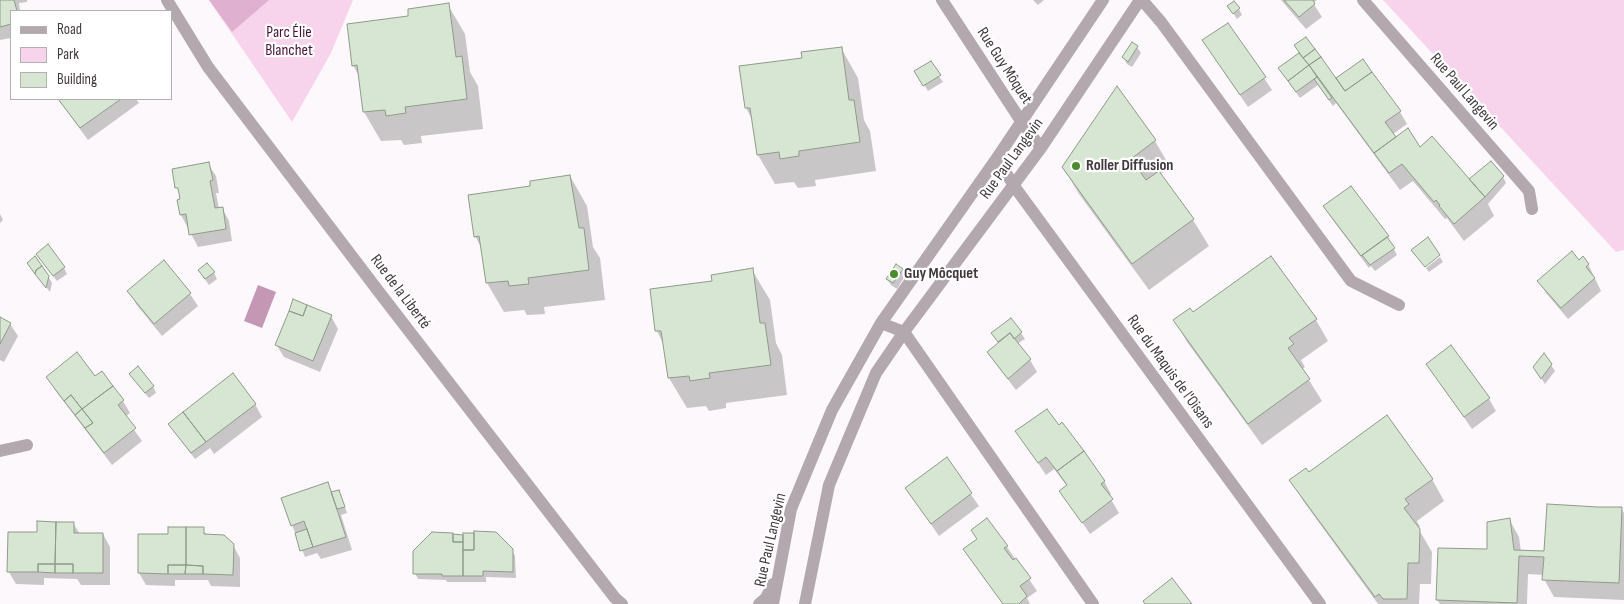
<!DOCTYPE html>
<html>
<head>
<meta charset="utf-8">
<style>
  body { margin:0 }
  #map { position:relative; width:1624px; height:604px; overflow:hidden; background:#fcf8fb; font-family:"Sofia Sans Condensed",sans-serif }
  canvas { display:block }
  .legend { position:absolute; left:10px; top:10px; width:162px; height:90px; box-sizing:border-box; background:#fff; border:1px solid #b3b0b2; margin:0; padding:6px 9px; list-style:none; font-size:15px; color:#41393e }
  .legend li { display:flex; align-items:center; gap:10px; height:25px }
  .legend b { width:25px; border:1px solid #b3b0b2 }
</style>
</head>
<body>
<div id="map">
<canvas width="1624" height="604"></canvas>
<ul class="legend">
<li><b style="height:6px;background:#b2a8ae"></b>Road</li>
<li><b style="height:14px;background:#f7d4eb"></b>Park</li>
<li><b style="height:14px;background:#d7e6d2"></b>Building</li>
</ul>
</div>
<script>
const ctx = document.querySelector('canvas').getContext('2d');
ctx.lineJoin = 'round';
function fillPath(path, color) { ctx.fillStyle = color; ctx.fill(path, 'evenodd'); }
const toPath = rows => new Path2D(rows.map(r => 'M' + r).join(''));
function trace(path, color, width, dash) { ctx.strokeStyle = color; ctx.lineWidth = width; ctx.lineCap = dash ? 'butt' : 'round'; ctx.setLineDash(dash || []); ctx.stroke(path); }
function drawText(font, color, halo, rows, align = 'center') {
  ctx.font = font + ' "Sofia Sans Condensed",sans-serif'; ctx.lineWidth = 4.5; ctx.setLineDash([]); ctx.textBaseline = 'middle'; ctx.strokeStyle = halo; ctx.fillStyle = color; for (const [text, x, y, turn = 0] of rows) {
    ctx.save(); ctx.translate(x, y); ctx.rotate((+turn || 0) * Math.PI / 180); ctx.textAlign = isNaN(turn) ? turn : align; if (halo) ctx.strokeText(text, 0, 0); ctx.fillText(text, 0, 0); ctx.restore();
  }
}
fillPath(toPath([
  [209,0,353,0,331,53,292,122],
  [1383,0,1624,0,1624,250,1616,252]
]), '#f7d4eb');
fillPath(toPath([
  [209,0,269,0,232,32]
]), '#dfb0cf');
fillPath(toPath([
  [258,285,276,292,262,328,244,321]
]), '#c497b5');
fillPath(toPath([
  [0,0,27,0,27,2,19,3,20,11,11,11,11,38,0,40],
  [1033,0,1044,0,1038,5],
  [1281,0,1317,0,1313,3,1322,17,1306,29],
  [448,5,465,34,470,72,478,86,483,129,421,136,422,143,404,145,401,140,381,141,364,112,360,78,353,65,410,17],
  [1229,7,1239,9,1242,15,1237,19],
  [1228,25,1272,90,1248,107,1211,53],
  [1137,47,1141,53,1132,67,1127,64,1123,57],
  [841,48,858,78,864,120,870,131,876,171,815,180,816,186,798,188,794,182,775,184,758,155,753,121,746,108,803,59],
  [1300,53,1336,80,1362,61,1400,112,1407,124,1393,134,1396,139,1420,148,1473,185,1503,177,1506,183,1488,204,1494,216,1464,241,1447,218,1445,219,1413,181,1400,190,1336,103,1333,106,1318,85,1300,98,1283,74,1280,68],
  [916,72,939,76,943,82,928,91],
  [58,99,136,99,139,103,88,140],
  [1155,141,1170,167,1160,175,1193,220,1209,246,1149,290,1079,194,1063,167],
  [208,164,216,176,219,193,216,193,219,209,222,208,229,221,232,241,198,247,181,215,179,201,181,200,180,194,177,187],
  [570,176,587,206,593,247,600,258,605,300,544,307,545,314,527,315,524,310,504,312,487,283,482,249,475,236],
  [1325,207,1386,240,1388,238,1397,255,1375,271,1371,266,1369,268,1332,219],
  [0,214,3,220,0,223],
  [1440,257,1443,262,1429,272,1426,268],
  [41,260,64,268,67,274,57,281],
  [164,262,190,294,198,306,162,336,136,304,129,291],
  [1579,262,1588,264,1601,291,1568,319,1546,293,1539,281],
  [32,269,48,276,52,283,50,292],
  [902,269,905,276,897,289,891,285,887,279],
  [752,270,770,300,776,343,782,355,787,395,726,403,726,408,709,411,706,406,687,408,669,378,664,345,657,331],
  [199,271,214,273,217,279,209,285],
  [331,316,338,329,320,372,284,357,276,344],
  [0,318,10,324,18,336,4,362,0,360],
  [1316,320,1328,341,1301,360,1305,367,1302,369,1322,401,1262,445,1187,342,1175,321],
  [1021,333,1025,339,1017,344,1030,360,1037,372,1016,390,996,364,988,352,999,343,993,334],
  [1427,364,1489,399,1496,411,1472,429],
  [1551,365,1555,371,1545,384,1538,373],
  [47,377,95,378,123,401,130,413,125,417,142,441,112,465,55,390],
  [134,380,153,386,156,393,149,398],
  [255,404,262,417,214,454,210,448,195,459,173,430],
  [1017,432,1104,481,1111,494,1109,496,1119,513,1090,534,1061,491,1067,486,1054,469,1046,475],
  [946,459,979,506,939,536,906,488],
  [1309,474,1432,479,1444,501,1417,521,1420,527,1418,528,1432,552,1431,584,1420,584,1419,604,1378,604,1304,502,1291,480],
  [327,484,333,493,338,491,342,498,347,513,341,515,352,550,321,559,317,553,305,557,292,525],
  [1621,508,1624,513,1624,600,1554,597,1544,579,1544,575,1528,574,1527,604,1440,604,1437,600,1488,551,1509,519,1519,537,1521,552,1545,552],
  [73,523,80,534,103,534,110,547,110,585,81,585,77,579,44,578,44,585,16,584,9,572,39,534],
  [203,529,207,536,233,545,240,558,240,587,211,586,208,580,175,580,175,586,146,585,139,573,169,535],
  [454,536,512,550,515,556,516,578,486,577,486,582,447,582,446,580,418,579,415,573],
  [978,540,1007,547,1037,591,1027,598,1030,604,1003,604,965,549]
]), '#0003');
const building = toPath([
  [0,0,14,0,17,11,11,11,11,24,0,27,0,0],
  [1284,0,1313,0,1315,4,1299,17,1284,0],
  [1234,1,1240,8,1233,14,1227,6,1234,1],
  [449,3,456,57,462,56,467,99,405,107,406,113,386,116,385,110,363,112,357,65,352,66,347,24,408,16,408,9,449,3],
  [1228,23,1266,77,1240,95,1202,40,1228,23],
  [1306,37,1315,49,1303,58,1294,45,1306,37],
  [1132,42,1138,46,1128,62,1122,57,1132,42],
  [842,47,849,100,854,100,860,142,799,151,799,156,780,159,779,152,757,155,750,108,745,108,739,66,802,58,801,52,842,47],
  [1315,49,1321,57,1309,65,1303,58,1315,49],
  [1299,53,1309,65,1288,81,1278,68,1299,53],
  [1321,57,1345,91,1372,72,1401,111,1385,122,1396,137,1374,153,1309,65,1321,57],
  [1363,59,1372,72,1345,91,1336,78,1363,59],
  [931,61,941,75,923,86,914,71,931,61],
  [1309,65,1317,77,1296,92,1288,81,1309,65],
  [1317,77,1332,98,1329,100,1314,79,1317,77],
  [1117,86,1156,140,1131,159,1146,180,1159,171,1194,219,1132,264,1062,167,1117,86],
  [58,99,121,99,80,128,58,99],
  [1408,128,1420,147,1432,136,1485,197,1454,224,1439,206,1440,205,1436,200,1434,202,1402,164,1389,173,1374,153,1408,128],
  [1491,161,1504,176,1485,197,1469,179,1491,161],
  [209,162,213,180,210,181,215,208,223,207,226,229,189,235,186,214,180,215,177,200,180,199,178,188,175,188,172,169,209,162],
  [570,175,579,228,584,228,589,270,528,278,529,284,509,286,508,281,486,283,479,236,474,237,468,195,530,186,530,181,570,175],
  [1351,186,1389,236,1361,256,1323,206,1351,186],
  [1387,237,1395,248,1370,265,1362,255,1387,237],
  [1428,237,1440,255,1425,267,1411,250,1428,237],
  [48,244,65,267,53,276,36,254,48,244],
  [1572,251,1579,260,1583,256,1589,264,1586,267,1595,278,1561,308,1537,281,1572,251],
  [35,256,42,266,36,270,35,274,27,263,35,256],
  [1271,256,1317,319,1289,338,1294,344,1288,348,1310,379,1248,424,1173,320,1190,308,1193,312,1271,256],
  [164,260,191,293,154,324,127,291,164,260],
  [207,263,215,272,205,279,198,270,207,263],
  [896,264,903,269,893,283,886,279,896,264],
  [42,266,49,276,46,288,35,274,36,270,42,266],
  [753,268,760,323,765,323,771,365,709,373,710,378,690,381,689,376,668,378,661,331,655,331,650,289,712,281,711,275,753,268],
  [293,299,307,305,303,316,289,311,293,299],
  [307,305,332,315,313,361,275,345,289,311,303,316,307,305],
  [0,317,11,323,0,344,0,317],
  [1011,318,1022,332,1014,339,1010,333,998,342,991,333,1011,318],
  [1010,333,1031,359,1008,379,987,352,1010,333],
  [1451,345,1490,398,1464,417,1426,364,1451,345],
  [77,352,95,376,102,371,113,386,82,409,71,395,64,401,46,377,77,352],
  [1544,353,1552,364,1541,379,1533,367,1544,353],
  [138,366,154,386,145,393,129,374,138,366],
  [233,373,256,404,206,442,183,412,233,373],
  [113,386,124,400,118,405,136,428,104,453,85,428,93,423,82,409,113,386],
  [71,395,82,409,75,415,64,401,71,395],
  [82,409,93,423,85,428,75,415,82,409],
  [1047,409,1059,425,1062,422,1084,451,1057,471,1046,457,1038,463,1015,431,1047,409],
  [183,412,206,442,191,453,168,424,183,412],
  [1387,415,1433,479,1405,499,1409,504,1404,508,1420,529,1419,563,1408,563,1407,599,1383,599,1379,594,1375,597,1289,480,1306,468,1309,472,1387,415],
  [1084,451,1105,481,1101,484,1113,499,1082,523,1059,491,1067,485,1057,471,1084,451],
  [947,457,972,493,931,524,905,488,947,457],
  [328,482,346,537,313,547,304,521,291,526,281,498,328,482],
  [339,490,345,507,337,509,331,492,339,490],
  [1547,504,1598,507,1622,507,1619,583,1542,580,1544,557,1519,556,1517,603,1436,600,1438,548,1487,549,1487,522,1510,518,1514,550,1544,551,1547,504],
  [987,518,1008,546,1004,548,1013,560,1016,558,1031,578,1020,586,1027,596,1019,604,1003,604,963,549,977,539,971,530,987,518],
  [37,521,56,522,55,564,38,564,38,572,7,572,8,532,37,532,37,521],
  [56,522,74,522,74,533,103,533,103,573,73,573,73,564,55,564,56,522],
  [168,527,186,527,186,565,168,565,168,574,138,573,138,534,168,534,168,527],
  [186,527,204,527,204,534,224,535,234,544,233,575,203,574,203,566,186,565,186,527],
  [307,529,313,547,300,551,295,533,307,529],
  [474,531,496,532,513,549,513,572,483,571,483,576,463,576,463,550,474,550,474,531],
  [432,532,453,533,453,542,463,542,463,576,442,576,442,574,413,574,413,551,432,532],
  [463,533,474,533,474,550,463,550,463,533],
  [453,534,463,535,463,542,453,542,453,534],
  [38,564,55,564,55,573,38,572,38,564],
  [55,564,73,564,73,573,55,573,55,564],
  [168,565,186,565,185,574,168,574,168,565],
  [186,565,203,566,203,574,185,574,186,565],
  [1172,578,1192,604,1145,604,1143,601,1172,578]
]);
fillPath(building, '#d7e6d2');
trace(building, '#8e9b89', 1);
trace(toPath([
  [167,0,208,67,379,292,615,598,622,604],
  [942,0,1021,121,1041,148],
  [1142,0,1161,22,1351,281,1399,305],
  [1363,0,1529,191,1532,209],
  [997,158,1014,186,1320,604],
  [881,323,904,332,1093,604],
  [0,451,27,445],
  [759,604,766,598,773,584],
  [773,604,791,509,832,410,881,323,997,158,1103,0],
  [805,604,829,485,876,373,904,332,1041,148,1140,0]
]), '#b2a8ae', 12);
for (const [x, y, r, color] of [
  [1076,166,5,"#4a8b2d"],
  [894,274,5,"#4a8b2d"]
]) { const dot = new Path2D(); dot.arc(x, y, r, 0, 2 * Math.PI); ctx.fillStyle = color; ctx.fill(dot); trace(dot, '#fff', 2); }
drawText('16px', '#48123b', '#fff', [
  ["Parc Élie",289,33],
  ["Blanchet",289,51]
]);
drawText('16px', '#41393e', '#fff', [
  ["Rue Guy Môquet",1004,66,57],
  ["Rue Paul Langevin",1464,92,49],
  ["Rue Paul Langevin",1012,159,-54],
  ["Rue de la Liberté",400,292,53],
  ["Rue du Maquis de l'Oisans",1170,372,54],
  ["Rue Paul Langevin",771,540,-77]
]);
drawText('bold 16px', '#41393e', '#fff', [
  ["Roller Diffusion",1086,166],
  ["Guy Môcquet",904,274]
], 'left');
</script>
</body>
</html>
